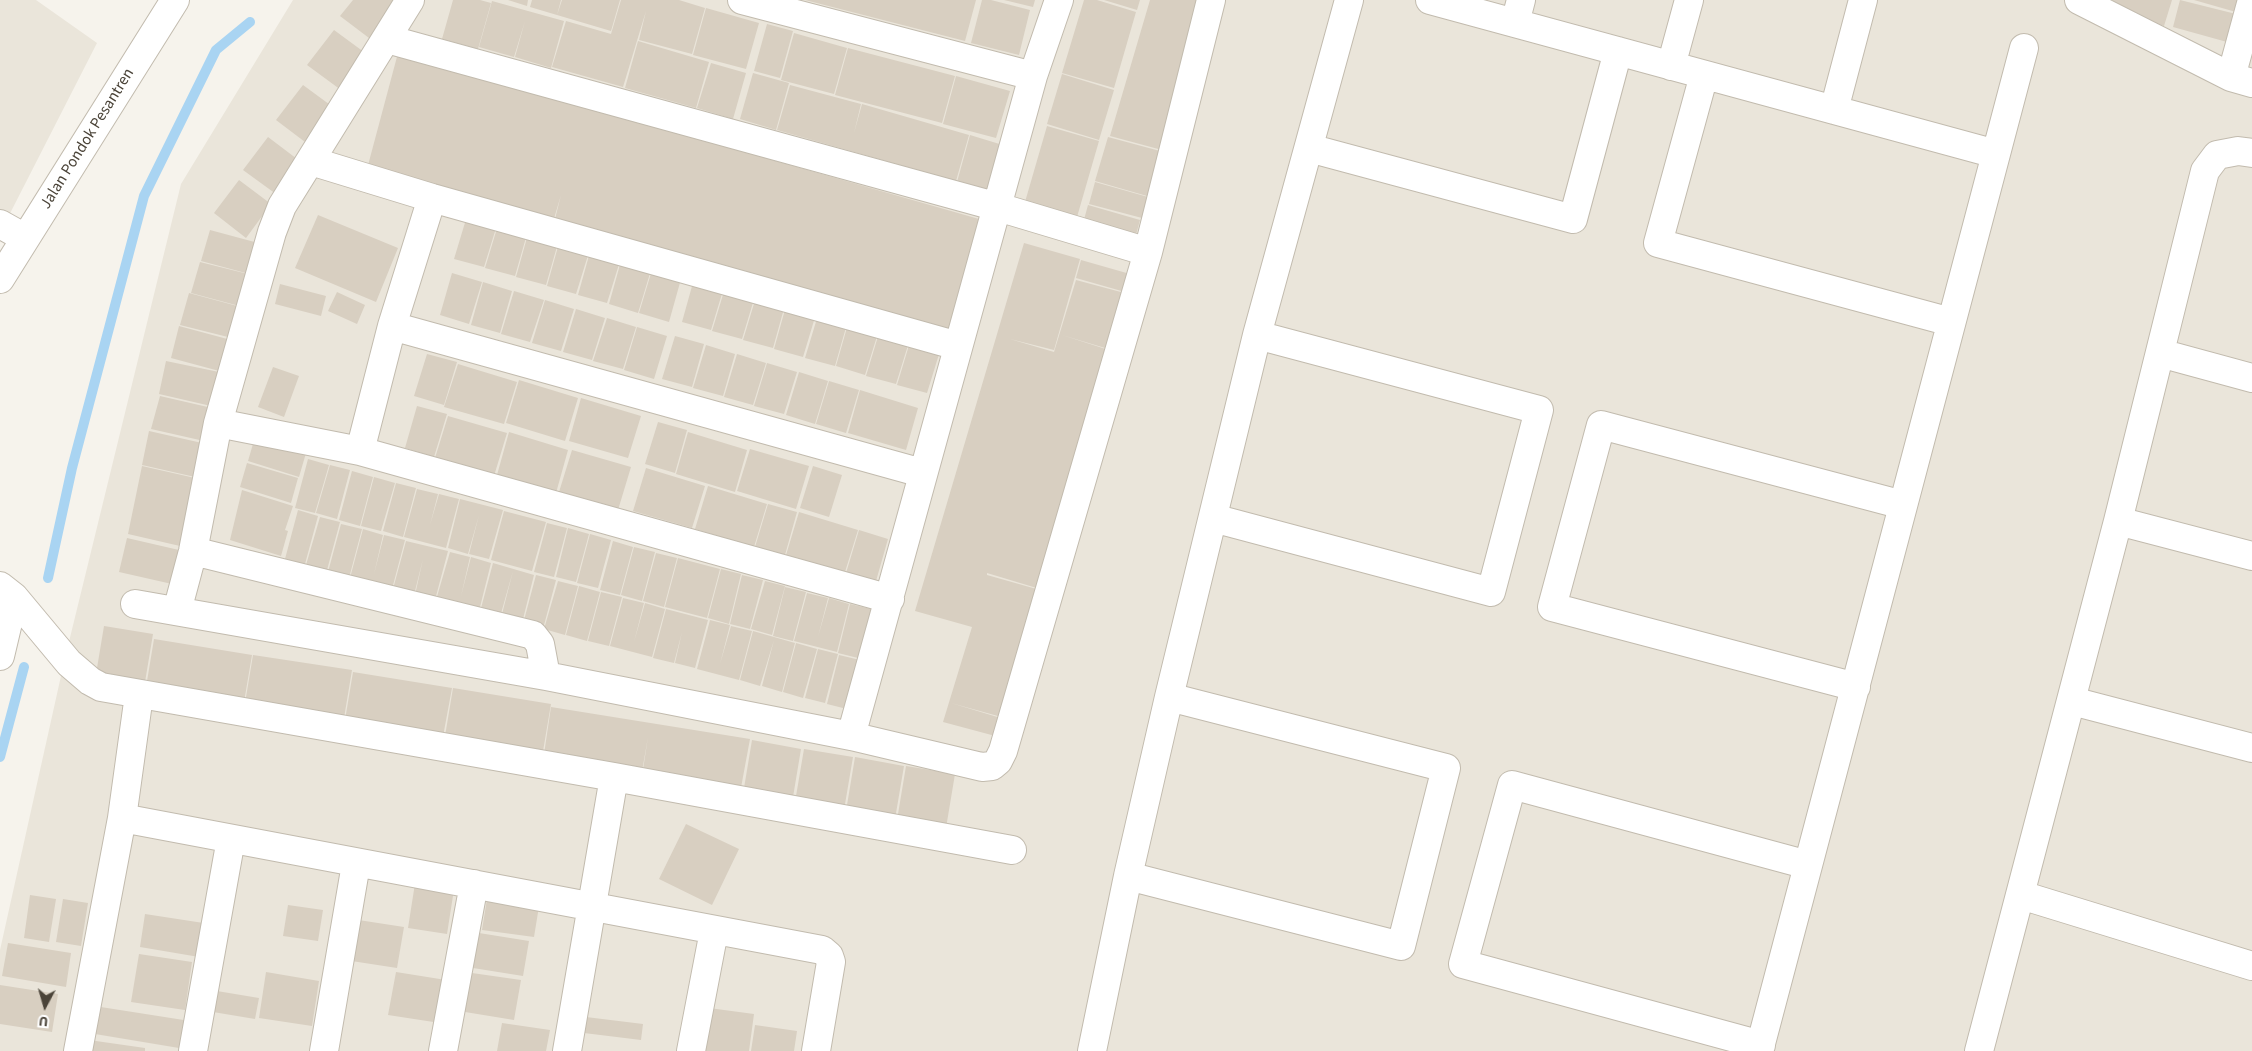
<!DOCTYPE html>
<html>
<head>
<meta charset="utf-8">
<style>
  body { margin:0 }
  #map { position:relative; width:2252px; height:1051px; overflow:hidden; background:#f6f3ec; font-family:"Source Sans 3",sans-serif }
  canvas { display:block }
  .north { position:absolute; left:20px; top:981px; width:50px; height:50px; -webkit-text-stroke:4px #fff; paint-order:stroke; rotate:186deg; font-size:14px; font-weight:700; line-height:20px; text-align:center; color:#4b4439 }
  .north::after { content:''; display:block; margin:auto; width:18px; height:22px; background:#4b4439; clip-path:polygon(50% 0,100% 100%,50% 72%,0 100%) }
</style>
</head>
<body>
<div id="map">
<canvas width="2252" height="1051"></canvas>
<div class="north">U</div>
</div>
<script>
const ctx = document.querySelector('canvas').getContext('2d');
ctx.lineJoin = 'round';
function fillPath(path, color) { ctx.fillStyle = color; ctx.fill(path, 'evenodd'); }
const toPath = rows => new Path2D(rows.map(r => 'M' + r).join(''));
function trace(path, color, width, dash) { ctx.strokeStyle = color; ctx.lineWidth = width; ctx.lineCap = dash ? 'butt' : 'round'; ctx.setLineDash(dash || []); ctx.stroke(path); }
function drawText(font, color, halo, rows, align = 'center') {
  ctx.font = font + ' "Source Sans 3",sans-serif'; ctx.lineWidth = 4.5; ctx.setLineDash([]); ctx.textBaseline = 'middle'; ctx.strokeStyle = halo; ctx.fillStyle = color; for (const [text, x, y, turn = 0] of rows) {
    ctx.save(); ctx.translate(x, y); ctx.rotate((+turn || 0) * Math.PI / 180); ctx.textAlign = isNaN(turn) ? turn : align; if (halo) ctx.strokeText(text, 0, 0); ctx.fillText(text, 0, 0); ctx.restore();
  }
}
fillPath(toPath([
  [0,0,36,0,97,43,0,233],
  [293,0,2252,0,2252,1051,0,1051,0,950,65,658,181,184]
]), '#eae5da');
trace(toPath([
  [48,578,72,468,144,196,216,50,250,22],
  [0,757,24,667]
]), '#a9d4f2', 10);
fillPath(toPath([
  [353,0,392,0,401,6,373,41,340,16],
  [453,0,480,0,491,3,478,49,442,39],
  [508,0,528,0,527,6],
  [532,0,561,0,557,15,530,7],
  [562,0,620,0,611,31,557,15],
  [621,0,679,0,705,8,692,54,639,40,646,11,623,87,552,67,566,21,611,34],
  [805,0,976,0,965,41],
  [982,0,991,0,1030,10,1019,55,971,43],
  [1004,0,1035,0,1033,7],
  [1084,0,1097,0,1136,12,1114,88,1062,73],
  [1104,0,1140,0,1137,10],
  [1150,0,1206,0,1162,150,1110,136],
  [2113,0,2172,0,2164,26,2110,11],
  [2180,0,2236,14,2227,42,2173,27],
  [2194,0,2240,0,2236,12],
  [492,1,564,21,551,68,515,57,525,21,514,57,479,47],
  [706,8,759,23,746,69,693,55],
  [767,24,793,31,780,78,754,71],
  [334,30,368,55,341,90,307,65],
  [794,33,847,48,834,94,781,80],
  [638,41,709,62,696,108,625,88],
  [848,48,955,76,942,123,835,95],
  [398,53,986,221,955,337,554,223,561,195,553,222,367,169],
  [711,63,746,73,733,119,697,108],
  [753,73,789,83,776,130,740,119],
  [1062,74,1114,90,1099,140,1047,124],
  [956,76,1010,91,996,138,943,124],
  [303,85,337,110,309,145,276,120],
  [790,85,861,104,854,133,862,104,969,135,956,181,777,130],
  [1047,126,1099,141,1077,217,1025,202],
  [970,135,1006,146,993,192,957,182],
  [268,137,301,162,276,194,243,170],
  [1108,137,1160,151,1147,196,1095,181],
  [239,180,271,204,246,238,214,213],
  [1095,182,1148,197,1142,218,1089,204],
  [1088,205,1140,220,1134,242,1082,227],
  [318,215,398,248,376,302,295,268],
  [467,216,497,225,484,267,454,259],
  [498,225,527,234,515,276,485,268],
  [210,230,262,244,253,275,201,261],
  [528,234,558,243,546,285,516,277],
  [559,243,589,252,576,294,547,286],
  [1024,243,1080,259,1054,350,1010,339,1054,352,1076,280,1132,295,1115,351,1062,335,1115,352,1005,718,951,703,1004,719,999,737,943,722,972,627,915,611],
  [987,573,1040,589,1040,590,987,575],
  [590,252,620,261,607,303,578,295],
  [1081,260,1137,276,1132,294,1076,278],
  [621,261,651,270,638,313,609,304],
  [200,262,252,275,243,307,191,293],
  [652,270,681,279,669,322,639,313],
  [452,273,482,282,469,324,440,315],
  [694,279,724,287,711,330,682,322],
  [483,282,512,291,500,333,471,325],
  [280,284,326,296,321,316,275,304],
  [725,288,755,296,742,339,712,331],
  [514,291,544,300,530,342,501,334],
  [337,292,365,305,357,324,328,311],
  [189,293,241,307,232,338,180,325],
  [756,297,785,305,773,348,743,340],
  [545,300,574,309,561,351,532,343],
  [786,306,816,314,803,357,774,349],
  [576,309,605,318,592,360,563,352],
  [818,315,847,324,835,366,805,358],
  [607,318,636,327,623,369,593,361],
  [848,324,878,333,865,375,836,366],
  [179,326,231,340,223,372,171,358],
  [637,327,667,336,654,379,624,370],
  [879,333,909,342,896,384,866,376],
  [675,336,704,344,692,387,662,379],
  [910,342,940,351,927,393,897,385],
  [706,345,735,354,723,396,693,388],
  [427,354,457,362,444,405,414,396],
  [737,354,766,363,753,405,724,397],
  [166,361,219,372,211,406,159,394],
  [767,363,797,372,784,414,754,406],
  [458,364,517,382,504,424,444,407],
  [273,367,299,376,284,417,258,407],
  [799,372,828,381,815,424,786,415],
  [519,380,578,398,565,441,506,423],
  [829,381,859,390,846,433,816,424],
  [860,390,918,408,906,450,848,433],
  [160,396,212,408,204,441,151,429],
  [581,398,641,416,628,458,569,441],
  [417,406,447,414,434,457,405,448],
  [448,416,507,433,494,476,435,458],
  [658,422,687,430,675,473,645,464],
  [149,431,202,443,195,477,142,465],
  [509,432,568,450,556,493,497,475],
  [688,432,747,450,735,492,676,474],
  [255,437,306,453,299,477,248,461],
  [750,449,809,466,796,509,737,491],
  [572,450,631,467,618,510,559,492],
  [308,459,329,465,315,513,295,508],
  [247,463,298,478,291,503,240,487],
  [330,465,350,470,337,519,316,513],
  [142,466,195,478,180,546,128,534],
  [813,466,842,475,829,517,800,508],
  [646,468,705,486,692,528,633,511],
  [352,471,373,477,360,526,339,520],
  [374,477,395,483,381,531,361,526],
  [396,483,416,488,403,537,383,531],
  [708,486,767,504,754,547,695,529],
  [417,489,438,494,430,525,439,494,459,499,446,548,404,537],
  [242,490,293,506,285,530,288,531,281,556,230,540],
  [460,499,503,510,489,559,469,554,479,515,468,554,448,548],
  [768,504,797,512,785,555,755,547],
  [298,510,318,516,305,564,285,559],
  [504,511,546,522,532,571,491,560],
  [799,512,858,530,845,572,786,555],
  [320,517,340,522,327,570,306,565],
  [547,523,567,528,554,577,534,572],
  [341,524,362,529,349,578,328,572],
  [568,528,589,534,576,582,556,577],
  [363,529,383,535,374,574,384,535,405,540,392,589,350,578],
  [859,530,888,539,876,581,846,573],
  [590,534,611,540,598,588,577,583],
  [127,538,179,550,172,584,119,572],
  [406,541,448,551,435,600,415,595,423,559,414,595,393,589],
  [613,541,633,547,620,595,600,590],
  [634,547,655,552,642,601,621,595],
  [450,552,470,557,461,596,471,557,491,563,479,611,436,600],
  [656,553,677,558,664,607,643,601],
  [678,558,720,569,707,618,665,607],
  [493,563,534,575,522,623,501,618,513,571,500,617,480,612],
  [721,569,741,574,729,624,708,618],
  [536,575,556,580,543,629,523,624],
  [742,575,763,580,750,629,730,624],
  [558,581,578,586,565,635,544,629],
  [765,581,785,586,772,635,751,629],
  [579,586,600,592,587,641,566,635],
  [785,587,806,592,793,641,773,636],
  [601,592,622,597,609,646,588,641],
  [807,593,828,598,818,637,829,598,849,604,837,652,794,641],
  [623,598,644,603,634,642,645,603,665,609,652,657,610,646],
  [850,604,871,609,858,658,838,653],
  [666,609,708,620,695,668,675,663,682,632,674,663,653,658],
  [710,620,730,625,720,664,731,626,752,631,739,680,697,669],
  [104,626,153,634,144,688,95,680],
  [753,631,795,643,782,692,762,686,774,640,760,686,740,680],
  [154,639,252,655,243,708,145,693],
  [796,643,817,649,803,698,783,692],
  [818,649,838,654,825,703,805,698],
  [253,655,352,670,343,724,244,709],
  [839,655,860,660,847,709,827,704],
  [353,672,452,688,442,742,344,726],
  [453,688,551,704,542,757,444,742],
  [551,707,750,739,740,793,642,776,648,737,641,777,543,761],
  [752,740,801,749,792,803,743,794],
  [804,749,853,757,844,810,795,802],
  [855,757,904,766,895,819,846,811],
  [906,766,955,774,946,828,897,820],
  [686,824,739,849,712,905,659,879],
  [416,877,455,883,447,934,408,928],
  [488,893,540,900,534,937,482,930],
  [30,895,56,899,49,942,24,938],
  [63,899,88,903,81,946,56,942],
  [288,905,323,910,318,941,283,936],
  [145,914,210,924,205,958,140,947],
  [352,919,404,927,397,968,345,960],
  [479,933,529,941,523,976,473,968],
  [8,943,71,953,66,987,2,976],
  [139,954,192,962,185,1010,131,1002],
  [266,972,319,981,312,1026,259,1018],
  [396,972,446,980,440,1023,388,1015],
  [465,972,521,980,514,1020,459,1011],
  [0,985,58,994,52,1032,0,1024],
  [205,989,259,998,255,1019,201,1010],
  [88,1005,190,1021,185,1049,83,1032],
  [709,1008,754,1014,749,1051,703,1051],
  [586,1017,643,1024,641,1040,584,1033],
  [502,1023,550,1030,546,1051,497,1051],
  [755,1025,797,1031,794,1051,751,1051],
  [89,1040,145,1048,145,1051,87,1051]
]), '#d8cfc1');
const minor = toPath([
  [742,0,1033,76],
  [1430,0,1996,154],
  [2079,0,2231,77,2252,83],
  [1515,23,1521,0],
  [387,39,998,207,1148,252],
  [1671,66,1689,0],
  [1704,75,1658,243,1951,322],
  [2231,77,2252,0],
  [1834,110,1863,0],
  [1309,148,1573,219,1618,51],
  [311,161,432,198,958,346],
  [0,224,25,238],
  [0,279,175,0],
  [392,326,922,473],
  [2160,353,2252,378],
  [218,423,360,451,890,599],
  [360,451,392,326,432,198],
  [1213,518,1491,592,1539,410,1257,335],
  [2118,521,2252,556],
  [193,551,533,635,540,644,546,676],
  [0,586,14,597,69,663,90,681,101,687,614,777,1012,850],
  [135,604,546,676,851,736,982,767,992,766,998,761,1003,751,1148,252,1211,0],
  [177,611,193,551,218,423,272,232,282,206,410,0],
  [0,656,14,597],
  [1856,687,1552,607,1601,425,1903,505],
  [2072,701,2252,748],
  [851,736,1033,76,1059,0],
  [122,818,139,695],
  [1128,876,1401,946,1446,768,1169,697],
  [2021,895,2252,966],
  [1761,1045,1463,964,1512,785,1808,865],
  [78,1051,122,818,822,950,829,956,831,962,816,1051],
  [193,1051,231,839],
  [324,1051,356,864],
  [443,1051,474,884],
  [567,1051,614,777],
  [691,1051,714,931],
  [1092,1051,1128,876,1169,697,1257,335,1349,0],
  [1759,1051,2024,48],
  [1979,1051,2118,521,2205,171,2217,155,2238,151,2252,153]
]);
trace(minor, '#c2bbae', 30);
trace(minor, '#fff', 28);
drawText('16px', '#4b4439', '#fff', [
  ["Jalan Pondok Pesantren",88,139,-58]
]);
</script>
</body>
</html>
